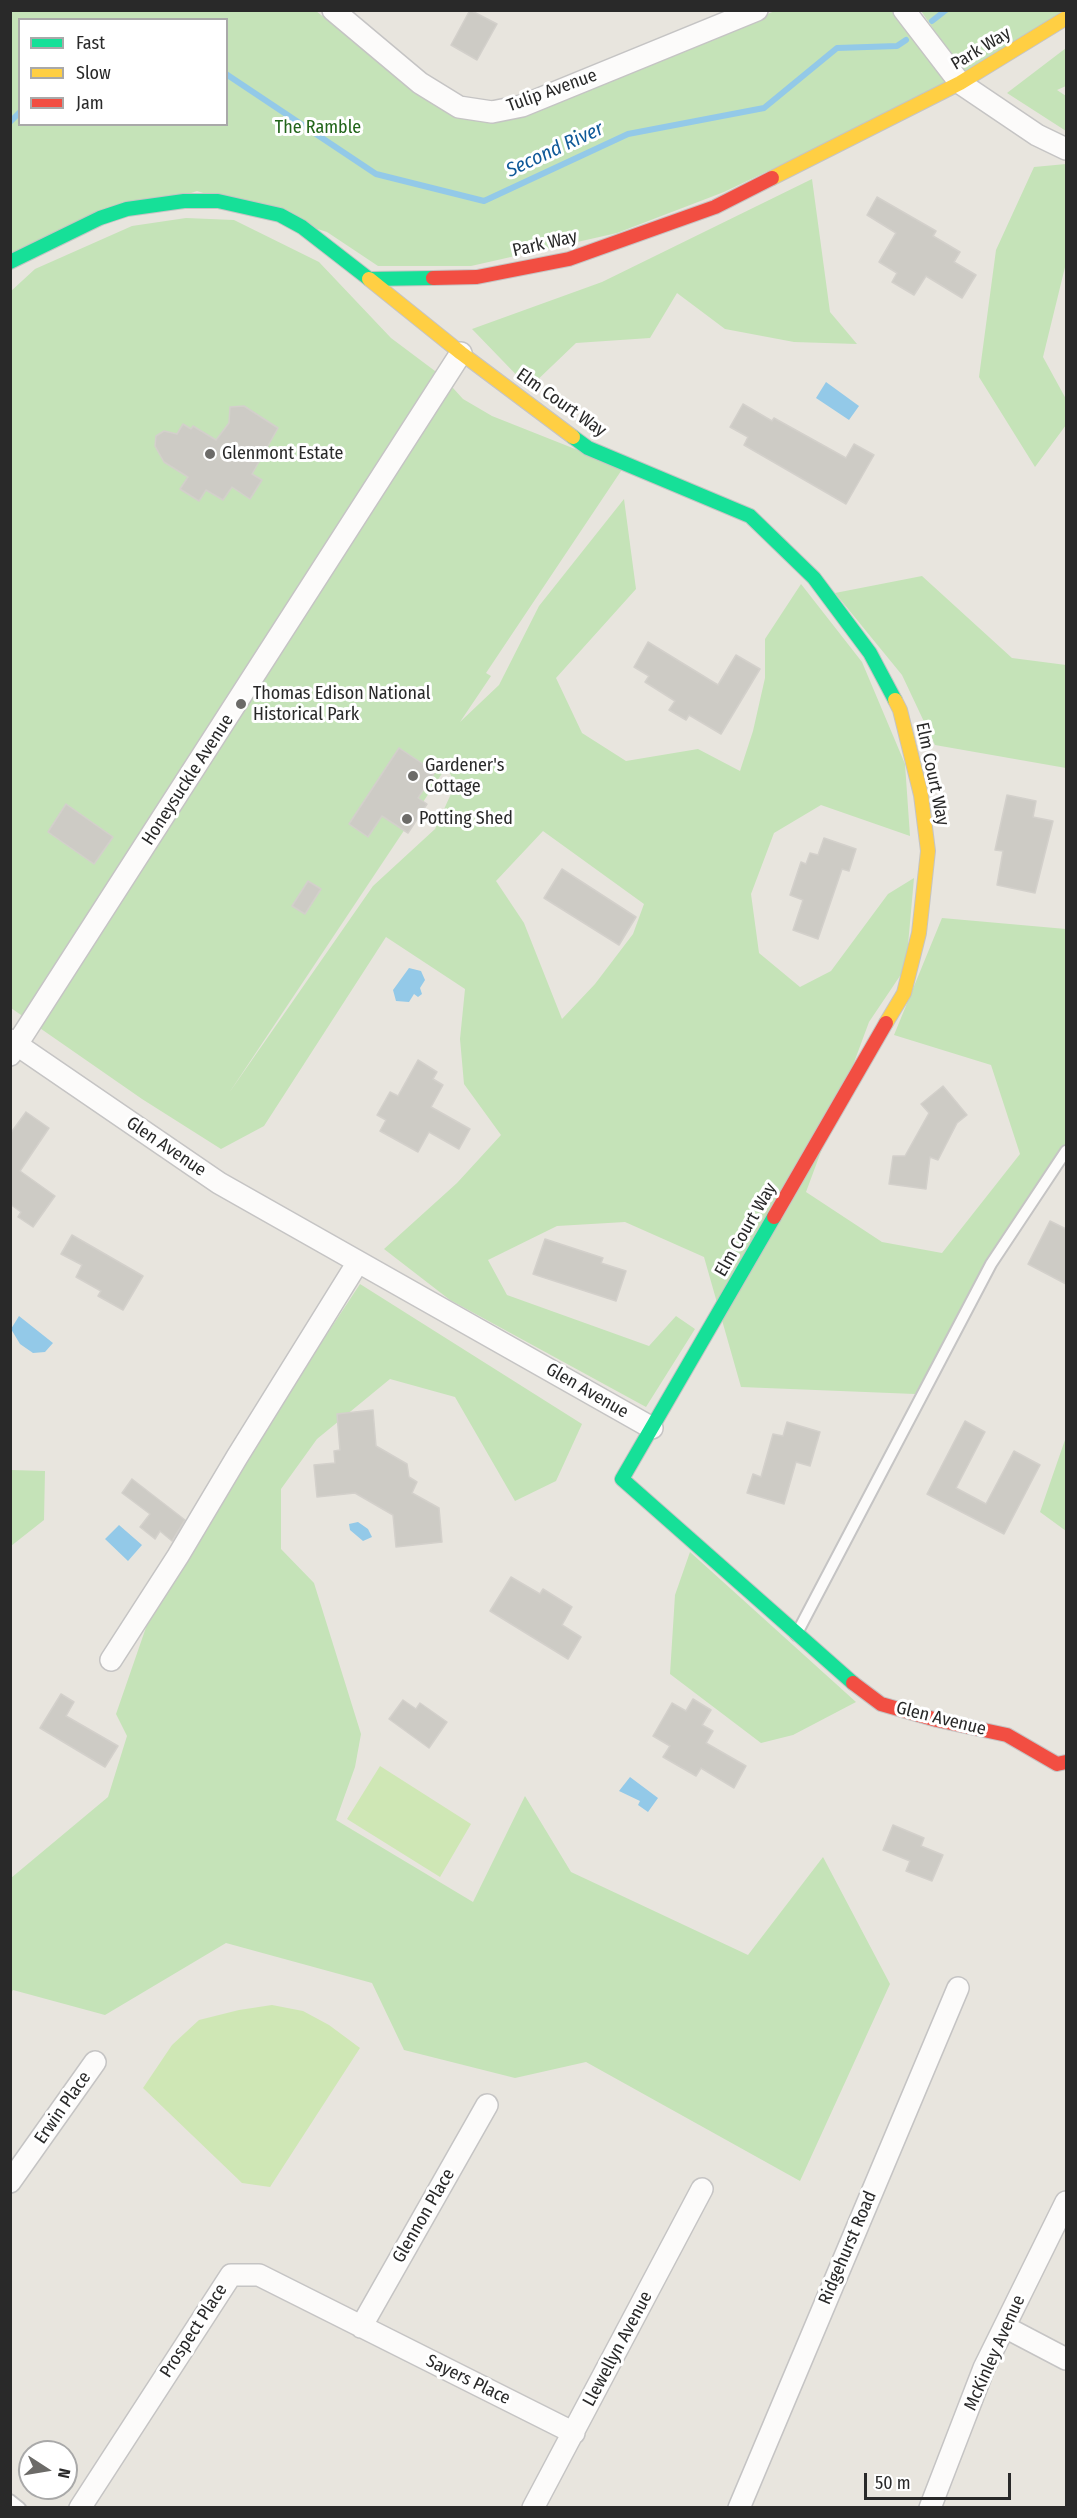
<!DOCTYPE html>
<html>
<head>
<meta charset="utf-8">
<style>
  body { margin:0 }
  #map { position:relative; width:1077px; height:2518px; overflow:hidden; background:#e8e5de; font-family:"Fira Sans Condensed",sans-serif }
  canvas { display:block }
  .frame { position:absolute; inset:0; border:12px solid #292929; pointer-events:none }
  .legend { position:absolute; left:18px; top:18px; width:210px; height:108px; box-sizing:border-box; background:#fff; border:2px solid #a9a9a9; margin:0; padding:8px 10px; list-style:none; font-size:18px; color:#292929 }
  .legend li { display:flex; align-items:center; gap:12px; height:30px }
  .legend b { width:30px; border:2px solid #a9a9a9 }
  .north { position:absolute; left:18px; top:2440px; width:60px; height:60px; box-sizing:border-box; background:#fff; border:2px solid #a9a9a9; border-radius:50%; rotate:102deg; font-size:16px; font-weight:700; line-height:24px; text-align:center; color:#292929 }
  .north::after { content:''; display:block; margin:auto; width:21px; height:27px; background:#6c6b68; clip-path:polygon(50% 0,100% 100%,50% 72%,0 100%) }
  .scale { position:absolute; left:864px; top:2473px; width:147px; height:27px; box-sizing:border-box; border:3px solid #292929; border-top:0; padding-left:8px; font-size:18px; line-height:21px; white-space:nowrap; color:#292929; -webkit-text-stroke:4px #fff; paint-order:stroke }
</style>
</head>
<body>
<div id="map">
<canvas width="1077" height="2518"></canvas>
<div class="frame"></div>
<ul class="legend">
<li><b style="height:8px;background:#16e098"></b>Fast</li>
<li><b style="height:8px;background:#ffcf43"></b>Slow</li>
<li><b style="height:8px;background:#f24e42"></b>Jam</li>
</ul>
<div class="north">N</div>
<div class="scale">50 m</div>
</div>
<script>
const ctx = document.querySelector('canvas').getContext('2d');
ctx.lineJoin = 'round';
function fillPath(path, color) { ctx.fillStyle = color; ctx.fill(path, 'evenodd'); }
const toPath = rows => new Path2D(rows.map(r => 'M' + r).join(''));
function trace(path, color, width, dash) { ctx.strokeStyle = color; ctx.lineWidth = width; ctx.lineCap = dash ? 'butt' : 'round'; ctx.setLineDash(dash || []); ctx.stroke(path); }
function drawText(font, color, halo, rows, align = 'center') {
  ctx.font = font + ' "Fira Sans Condensed",sans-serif'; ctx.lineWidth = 6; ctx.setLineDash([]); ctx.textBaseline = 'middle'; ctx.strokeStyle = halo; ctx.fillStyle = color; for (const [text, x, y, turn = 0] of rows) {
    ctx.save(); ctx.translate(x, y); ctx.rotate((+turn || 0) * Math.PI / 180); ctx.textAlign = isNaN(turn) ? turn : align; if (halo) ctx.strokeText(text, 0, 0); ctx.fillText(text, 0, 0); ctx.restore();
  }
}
fillPath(toPath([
  [10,11,316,11,445,112,504,118,775,11,894,11,950,84,724,192,617,233,471,266,378,266,327,232,197,191,11,255],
  [20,20,226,20,226,124,20,124],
  [921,11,1066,11,963,72],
  [1066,48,1066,86,1057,90,1066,96,1066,131,1007,93],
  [1066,164,1066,263,1043,357,1066,399,1066,425,1035,467,979,377,996,250,1034,167],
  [812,179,830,312,857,344,794,342,725,329,677,293,650,338,576,343,529,388,472,329,602,282],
  [186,218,234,220,319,262,391,338,443,377,463,399,492,416,623,468,486,673,491,676,460,722,499,685,539,606,624,499,636,589,556,678,582,733,626,761,698,749,740,771,753,731,765,678,765,639,801,584,862,662,905,764,910,836,821,805,774,833,751,894,759,953,800,987,831,971,888,894,914,878,906,967,869,1022,806,1192,882,1242,942,1253,1020,1154,991,1065,894,1035,942,918,1066,929,1066,1148,915,1394,741,1387,704,1257,625,1222,557,1226,488,1260,507,1295,649,1346,676,1316,695,1329,646,1407,450,1300,384,1249,457,1183,501,1135,464,1084,460,1039,465,989,386,937,264,1126,221,1149,142,1099,11,1008,10,292,35,269,132,226],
  [447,766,455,785,435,829,373,886,229,1093],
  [543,831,644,904,633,934,595,984,562,1019,524,923,496,881],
  [922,576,1012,658,1066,665,1066,768,935,745,902,675,835,593],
  [360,1284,582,1424,556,1481,515,1501,455,1397,390,1379,317,1439,281,1489,281,1549,314,1583,361,1734,355,1767,336,1820,473,1902,525,1796,571,1872,748,1955,823,1857,890,1984,800,2181,586,2062,515,2078,404,2050,372,1983,226,1943,105,2015,13,1990,11,1993,11,1878,108,1797,127,1736,116,1714,160,1587],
  [1066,1437,1066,1531,1040,1512],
  [11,1470,45,1471,44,1520,11,1546],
  [690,1552,856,1702,793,1735,761,1743,670,1674,675,1595]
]), '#c5e3b8');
fillPath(toPath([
  [380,1766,471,1824,440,1877,347,1819],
  [272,2005,303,2011,329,2025,360,2048,270,2187,242,2183,143,2088,172,2045,199,2020,239,2010]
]), '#cfe7b5');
fillPath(toPath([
  [826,382,859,406,849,420,816,398],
  [409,968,421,971,425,980,420,988,422,994,418,997,414,994,409,1002,396,1001,393,990],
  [19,1316,53,1343,45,1352,33,1353,20,1344,11,1329],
  [358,1522,368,1529,372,1537,363,1541,350,1530,349,1524],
  [119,1525,142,1545,128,1561,105,1539],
  [630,1777,658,1798,648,1812,638,1805,640,1801,619,1791]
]), '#93c9e8');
trace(toPath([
  [932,21,946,10],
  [226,74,376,174,484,201,628,134,764,108,837,48,897,46,906,40],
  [10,122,20,112]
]), '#93c9e8', 6);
const building = toPath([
  [470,10,497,24,477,60,451,45,470,10],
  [877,197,936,231,933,236,960,252,954,262,976,275,962,298,926,276,914,295,892,282,897,273,879,262,896,233,867,215,877,197],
  [743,404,772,421,774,418,846,458,854,444,874,455,846,504,744,445,748,437,730,427,743,404],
  [244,406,278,428,252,474,262,480,250,499,232,487,223,500,206,490,199,501,180,489,188,477,164,462,155,446,156,436,164,431,177,434,183,424,191,429,193,426,216,440,229,423,230,407,244,406],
  [648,642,718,685,736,655,760,669,721,734,689,715,686,720,669,710,675,701,645,682,649,676,634,667,648,642],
  [399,748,435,772,418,798,427,804,408,833,382,816,368,837,349,824,399,748],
  [1007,795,1036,801,1033,817,1053,821,1035,893,997,885,1003,851,995,850,1007,795],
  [66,804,113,837,94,864,48,832,66,804],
  [824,838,856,849,849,871,842,869,818,939,793,930,803,900,790,895,801,862,806,864,810,853,818,855,824,838],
  [562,869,636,917,619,945,544,898,562,869],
  [308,881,321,889,305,914,292,906,308,881],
  [418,1060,437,1072,433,1079,443,1085,431,1107,470,1129,459,1149,429,1132,418,1152,380,1131,386,1120,377,1115,390,1092,398,1096,418,1060],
  [943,1086,967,1115,957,1123,938,1160,930,1157,926,1189,889,1184,893,1156,905,1156,929,1113,921,1104,943,1086],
  [26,1112,49,1128,20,1171,55,1196,33,1227,18,1217,21,1212,10,1204,10,1134,26,1112],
  [1050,1221,1066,1229,1066,1284,1028,1264,1050,1221],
  [72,1235,143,1276,123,1310,98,1296,101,1291,76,1277,82,1265,61,1254,72,1235],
  [545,1239,603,1258,601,1263,626,1271,616,1301,533,1274,545,1239],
  [373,1410,376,1446,407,1464,409,1477,417,1482,412,1493,439,1508,442,1542,396,1547,393,1515,355,1493,317,1497,314,1465,335,1463,334,1451,340,1450,337,1414,373,1410],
  [965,1421,985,1432,956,1488,986,1504,1014,1451,1040,1465,1004,1534,927,1494,965,1421],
  [787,1422,820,1432,810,1466,796,1462,784,1504,747,1493,753,1474,761,1477,773,1434,783,1436,787,1422],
  [132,1479,185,1520,172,1541,160,1531,155,1539,140,1527,150,1514,122,1493,132,1479],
  [511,1577,540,1594,543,1589,572,1607,562,1625,581,1637,568,1659,490,1611,511,1577],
  [61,1694,74,1702,66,1716,118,1746,105,1767,40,1728,61,1694],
  [693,1699,711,1710,702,1725,713,1731,706,1743,746,1766,734,1788,701,1768,696,1776,663,1757,670,1746,653,1736,672,1703,686,1711,693,1699],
  [403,1700,416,1709,420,1703,447,1722,429,1748,389,1719,403,1700],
  [893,1825,924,1838,921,1846,943,1855,932,1881,906,1871,910,1861,883,1850,893,1825]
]);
fillPath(building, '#cdcbc5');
trace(building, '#d3d0cb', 1.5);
const lane = toPath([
  [796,1635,991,1264,1066,1151],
  [10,2500,20,2508]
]);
const street = toPath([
  [333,10,420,83,459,107,492,112,522,106,757,10],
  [904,10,960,83,1037,135,1066,149],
  [10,1040,219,1183,652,1428],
  [10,1055,461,353],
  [111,1660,178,1556,237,1457,358,1262],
  [10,2182,95,2062],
  [361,2327,487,2105],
  [1005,2327,1066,2359],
  [80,2508,231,2275,259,2275,574,2433],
  [533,2508,702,2189],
  [739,2508,958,1988],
  [930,2508,984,2368,1066,2202]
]);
const fast = toPath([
  [10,262,100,218,127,209,184,201,218,201,280,215,302,227,369,279,433,278],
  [573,437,588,448,750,516,814,578,870,653,895,700],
  [774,1217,622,1479,853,1683]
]);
const slow = toPath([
  [772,178,960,83,1066,18],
  [369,279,461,353,573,437],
  [886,1023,904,993,919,933,928,851,921,795,900,710,895,700]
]);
const jam = toPath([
  [433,278,477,277,569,259,715,207,772,178],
  [774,1217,886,1023],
  [853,1683,881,1704,937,1720,1007,1735,1057,1764,1066,1762]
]);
trace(lane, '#c5c4c4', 14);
trace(street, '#c5c4c4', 24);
trace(fast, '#c5c4c4', 16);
trace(slow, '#c5c4c4', 16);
trace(jam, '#c5c4c4', 16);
trace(lane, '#fcfbfa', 10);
trace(street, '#fcfbfa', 21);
trace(fast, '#16e098', 14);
trace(slow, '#ffcf43', 14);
trace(jam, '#f24e42', 14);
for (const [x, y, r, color] of [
  [210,454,6,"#6c6b68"],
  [241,704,6,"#6c6b68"],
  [413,776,6,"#6c6b68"],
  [407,819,6,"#6c6b68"]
]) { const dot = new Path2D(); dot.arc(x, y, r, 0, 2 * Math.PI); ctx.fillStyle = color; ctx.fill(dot); trace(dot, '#fff', 2); }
drawText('18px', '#292929', '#fff', [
  ["Park Way",981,49,-31],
  ["Tulip Avenue",552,91,-20],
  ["Park Way",545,244,-13],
  ["Elm Court Way",561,403,35],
  ["Elm Court Way",932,774,78],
  ["Honeysuckle Avenue",188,780,-57],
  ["Glen Avenue",166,1147,34],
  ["Elm Court Way",746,1230,-60],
  ["Glen Avenue",587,1391,30],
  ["Glen Avenue",941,1719,14],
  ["Erwin Place",63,2108,-55],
  ["Glennon Place",424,2216,-60],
  ["Ridgehurst Road",848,2248,-67],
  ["Prospect Place",194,2331,-57],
  ["Llewellyn Avenue",618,2349,-62],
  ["McKinley Avenue",995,2353,-66],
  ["Sayers Place",468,2380,26]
]);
drawText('18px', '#22651a', '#fff', [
  ["The Ramble",318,128]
]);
drawText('18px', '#292929', '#fff', [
  ["Glenmont Estate",222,454],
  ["Thomas Edison National",253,694],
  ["Historical Park",253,715],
  ["Gardener's",425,766],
  ["Cottage",425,787],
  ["Potting Shed",419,819]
], 'left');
drawText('italic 20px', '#0f5998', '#fff', [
  ["Second River",555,150,-25]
]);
</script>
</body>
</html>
